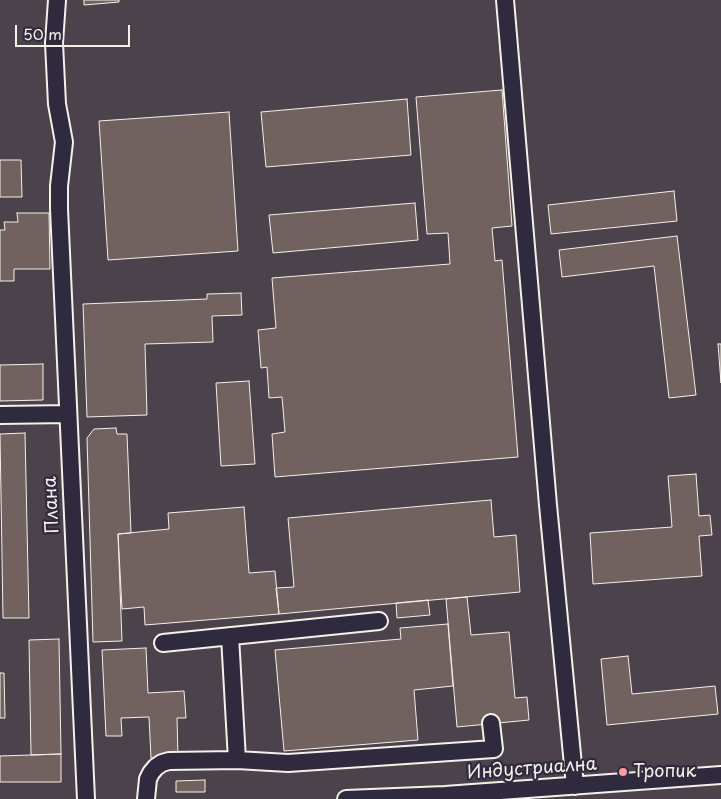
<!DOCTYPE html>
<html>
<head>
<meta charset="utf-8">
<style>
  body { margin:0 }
  #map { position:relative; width:721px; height:799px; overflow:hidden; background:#3c3544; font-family:"Playpen Sans",sans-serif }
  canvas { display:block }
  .scale { position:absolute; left:15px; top:25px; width:115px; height:22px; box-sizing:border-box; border:2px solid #f4f1e8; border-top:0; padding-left:6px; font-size:15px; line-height:18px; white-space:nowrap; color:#f4f1e8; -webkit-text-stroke:4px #2f2a3d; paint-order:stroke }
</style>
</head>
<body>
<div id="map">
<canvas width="721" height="799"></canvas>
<div class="scale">50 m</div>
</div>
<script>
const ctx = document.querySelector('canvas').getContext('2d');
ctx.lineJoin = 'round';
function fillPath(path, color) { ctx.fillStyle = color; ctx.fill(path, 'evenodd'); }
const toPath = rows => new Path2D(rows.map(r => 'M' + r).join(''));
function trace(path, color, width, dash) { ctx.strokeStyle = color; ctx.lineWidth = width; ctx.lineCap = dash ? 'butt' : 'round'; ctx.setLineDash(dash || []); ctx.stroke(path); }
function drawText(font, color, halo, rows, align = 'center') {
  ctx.font = font + ' "Playpen Sans",sans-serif'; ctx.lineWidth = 4.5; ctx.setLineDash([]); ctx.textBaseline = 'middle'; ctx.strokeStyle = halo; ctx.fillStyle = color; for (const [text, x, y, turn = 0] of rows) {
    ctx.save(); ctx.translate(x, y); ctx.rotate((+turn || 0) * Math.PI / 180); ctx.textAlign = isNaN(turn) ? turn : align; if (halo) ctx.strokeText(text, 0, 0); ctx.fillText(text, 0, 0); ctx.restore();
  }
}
fillPath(toPath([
  [0,0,721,0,721,799,0,799]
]), '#4c424c');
const building = toPath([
  [84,0,119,0,119,2,84,5,84,0],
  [502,90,512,226,492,228,495,261,502,260,518,457,275,477,272,434,285,432,282,397,269,398,267,367,261,368,258,330,276,328,272,278,450,264,448,233,427,234,416,97,502,90],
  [407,99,411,155,266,167,261,112,407,99],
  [229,112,238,251,108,260,99,121,229,112],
  [0,160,21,160,22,197,0,197,0,160],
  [674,191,677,221,551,234,548,205,674,191],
  [415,203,418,240,273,253,269,215,415,203],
  [17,213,49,213,50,269,14,269,14,281,0,281,0,230,5,230,4,222,18,222,17,213],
  [677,236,696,395,669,398,654,266,562,277,559,250,677,236],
  [241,293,242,315,212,316,213,342,145,344,147,415,87,417,83,304,207,299,207,294,241,293],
  [718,344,721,344,721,383,718,344],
  [43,364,43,400,0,401,0,365,43,364],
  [249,381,255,464,221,466,216,383,249,381],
  [116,428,117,434,127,434,131,533,118,534,122,641,93,642,87,438,94,429,116,428],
  [25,433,29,618,3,618,0,434,25,433],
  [696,474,699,516,710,515,712,535,699,536,702,576,593,584,590,533,672,527,668,476,696,474],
  [491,500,494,537,516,535,520,592,279,614,276,588,294,587,288,518,491,500],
  [244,507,249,573,275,571,279,614,145,625,144,607,122,609,118,534,169,529,168,513,244,507],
  [467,597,471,635,509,632,515,698,527,697,529,720,457,727,446,599,467,597],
  [428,600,430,615,397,618,396,603,428,600],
  [448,624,453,686,414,690,418,740,284,751,275,650,401,639,400,628,448,624],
  [59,639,61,754,31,755,29,640,59,639],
  [146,648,148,693,184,691,186,718,177,718,178,757,151,758,149,717,121,718,122,736,106,736,102,650,146,648],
  [628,656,632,694,715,686,718,714,607,725,601,659,628,656],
  [0,673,4,673,5,718,0,718,0,673],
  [61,754,61,782,0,782,0,756,61,754],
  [205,780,205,792,176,792,176,781,205,780]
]);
fillPath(building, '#72625f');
trace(building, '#f4f1e8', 1);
const minor = toPath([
  [57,0,54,43,57,104,64,142,59,186,59,209,86,799],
  [505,0,548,505,575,786],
  [0,415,68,414],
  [230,636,237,760],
  [163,643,379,621],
  [146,799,148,779,151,773,156,767,162,763,169,761,237,760,288,763,494,749,491,723],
  [346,799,445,795,721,775]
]);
trace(minor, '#f4f1e8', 20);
trace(minor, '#2f2a3d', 16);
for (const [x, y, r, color] of [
  [623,772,5,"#ff9aa2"]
]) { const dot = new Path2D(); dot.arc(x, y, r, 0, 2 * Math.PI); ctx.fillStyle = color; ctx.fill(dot); trace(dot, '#2f2a3d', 2); }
drawText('18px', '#f4f1e8', '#2f2a3d', [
  ["Плана",52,505,-93],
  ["Индустриална",532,769,-4]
]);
drawText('18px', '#f4f1e8', '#2f2a3d', [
  ["Тропик",633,772]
], 'left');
</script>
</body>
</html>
